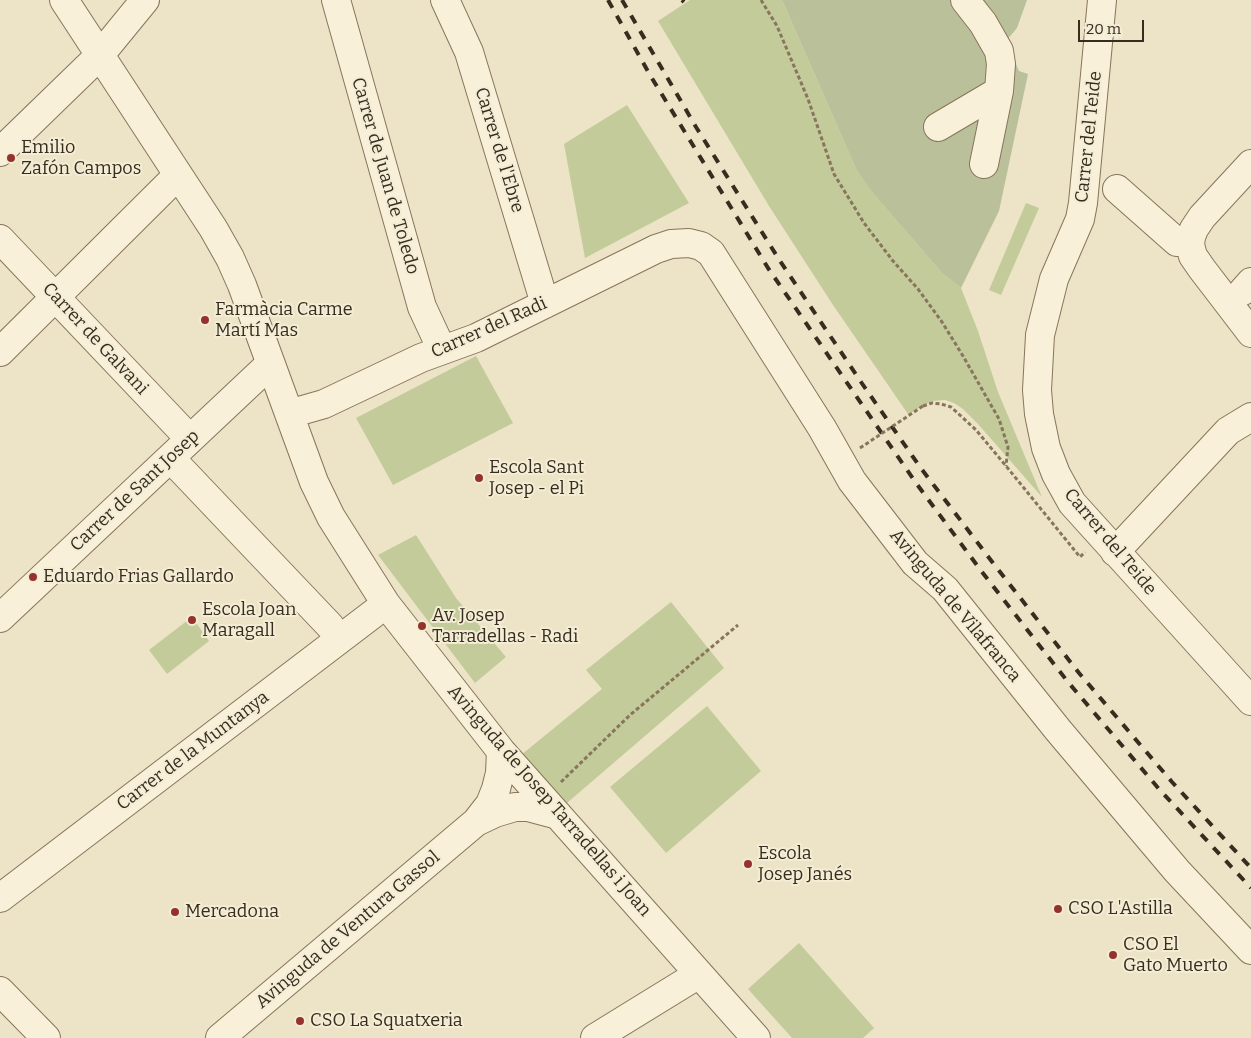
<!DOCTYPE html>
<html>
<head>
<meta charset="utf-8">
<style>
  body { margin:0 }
  #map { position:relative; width:1251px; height:1038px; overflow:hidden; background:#ede3c6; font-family:Bitter,serif }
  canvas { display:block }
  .scale { position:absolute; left:1078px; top:20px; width:66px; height:22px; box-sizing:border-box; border:2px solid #382c1f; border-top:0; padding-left:6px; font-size:15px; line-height:18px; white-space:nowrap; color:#382c1f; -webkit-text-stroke:4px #f4edd5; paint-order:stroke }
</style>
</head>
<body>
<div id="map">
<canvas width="1251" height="1038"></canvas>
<div class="scale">20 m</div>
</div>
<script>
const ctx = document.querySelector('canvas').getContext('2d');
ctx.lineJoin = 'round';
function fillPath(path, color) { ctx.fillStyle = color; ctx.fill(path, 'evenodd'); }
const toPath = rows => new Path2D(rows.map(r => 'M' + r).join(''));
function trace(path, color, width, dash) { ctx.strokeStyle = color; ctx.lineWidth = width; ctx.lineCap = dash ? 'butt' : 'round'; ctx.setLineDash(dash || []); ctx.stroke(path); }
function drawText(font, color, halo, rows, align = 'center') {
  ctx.font = font + ' Bitter,serif'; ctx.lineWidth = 4; ctx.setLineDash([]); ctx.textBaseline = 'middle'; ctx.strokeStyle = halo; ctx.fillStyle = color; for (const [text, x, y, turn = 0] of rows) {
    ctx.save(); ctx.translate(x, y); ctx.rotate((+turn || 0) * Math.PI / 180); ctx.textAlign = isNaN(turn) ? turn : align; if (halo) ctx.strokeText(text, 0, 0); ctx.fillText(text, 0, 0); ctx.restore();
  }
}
fillPath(toPath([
  [690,0,782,0,857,171,872,192,941,272,961,288,978,331,998,392,1042,497,978,424,963,409,954,403,945,400,932,401,908,414,833,305,769,206,658,21],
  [627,105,689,203,585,258,564,144],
  [1026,203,1039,208,1001,295,989,290],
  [476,356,513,423,393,485,356,418],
  [416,535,456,598,506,657,475,683,378,555],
  [671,602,724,668,553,815,510,764,602,689,586,670],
  [192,617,209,641,167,674,149,650],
  [707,706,761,771,666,853,610,787],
  [799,943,874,1028,863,1038,792,1038,748,989]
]), '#c3cb9a');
fillPath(toPath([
  [782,0,1027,0,1017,28,1006,41,1019,71,1028,74,999,211,961,288,941,272,872,192,857,171]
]), '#bac099');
const minor = toPath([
  [64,0,213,228,230,258,242,285,314,482,331,517,386,604,501,751,756,1038],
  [336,0,422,307,442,350],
  [445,0,469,52,545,304],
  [965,0,983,23,999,51,1001,64,999,91,984,164],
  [1102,0,1083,203,1080,219,1054,279,1040,335,1037,390,1039,414,1046,448,1056,474,1072,503,1251,701],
  [938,127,999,91],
  [0,152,100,55,145,0],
  [1251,164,1202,217,1194,229,1191,237,1190,245,1193,256,1202,269,1251,333],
  [1117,189,1177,242],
  [0,239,190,439],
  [1243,291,1251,282],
  [0,352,178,175],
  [289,414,324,404,421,358,476,338,656,249,671,244,689,243,701,246,711,253,822,428,852,481,915,563,945,589,1058,730,1177,871,1251,950],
  [176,464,330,626],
  [1115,552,1228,431,1251,417],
  [0,618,270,364],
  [476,822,495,813,515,807,528,807,558,815],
  [0,898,386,604],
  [0,991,46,1038],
  [220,1038,476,822,490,804,496,789,500,773,501,751],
  [595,1038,699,974]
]);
trace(minor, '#87755c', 30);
trace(toPath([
  [761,0,777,26,808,99,834,174,864,223,893,261,918,289,942,322,963,356,999,419,1008,447,1006,466],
  [923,406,932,403,941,404,951,407,962,417,976,430,1006,466,1080,557,1085,552],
  [561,782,630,715,738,625]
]), '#87755c', 3, [4, 2.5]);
trace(minor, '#f8f0d9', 28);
trace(toPath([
  [608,0,650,75,768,268,916,483,982,572,1068,682,1159,789,1251,888],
  [622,0,696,127,780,261,861,382,920,467,993,563,1079,673,1172,782,1251,868],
  [682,0,684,2]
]), '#382c1f', 4, [9, 9]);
trace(toPath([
  [860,448,923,406]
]), '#87755c', 3, [4, 2.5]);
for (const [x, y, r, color] of [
  [11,158,5,"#94322e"],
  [205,320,5,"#94322e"],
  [479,478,5,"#94322e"],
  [33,577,5,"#94322e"],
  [192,620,5,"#94322e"],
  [422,626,5,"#94322e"],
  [748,864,5,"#94322e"],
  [1058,909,5,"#94322e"],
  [175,912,5,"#94322e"],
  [1113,955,5,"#94322e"],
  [300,1021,5,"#94322e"]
]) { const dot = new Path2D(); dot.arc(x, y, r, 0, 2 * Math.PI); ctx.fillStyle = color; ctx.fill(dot); trace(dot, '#f4edd5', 2); }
drawText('18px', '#382c1f', '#f4edd5', [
  ["Carrer del Teide",1089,137,-84],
  ["Carrer de l'Ebre",499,150,73],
  ["Carrer de Juan de Toledo",385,176,74],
  ["Carrer del Radi",489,328,-24],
  ["Carrer de Galvani",95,339,47],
  ["Carrer de Sant Josep",135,491,-43],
  ["Carrer del Teide",1110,542,50],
  ["Avinguda de Vilafranca",955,606,50],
  ["Carrer de la Muntanya",193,751,-37],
  ["Avinguda de Josep Tarradellas i Joan",549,801,49],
  ["Avinguda de Ventura Gassol",348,930,-40]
]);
drawText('18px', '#382c1f', '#f4edd5', [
  ["Emilio",21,148],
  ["Zafón Campos",21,169],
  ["Farmàcia Carme",215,310],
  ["Martí Mas",215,331],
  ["Escola Sant",489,468],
  ["Josep - el Pi",489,489],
  ["Eduardo Frias Gallardo",43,577],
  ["Escola Joan",202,610],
  ["Maragall",202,631],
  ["Av. Josep",432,616],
  ["Tarradellas - Radi",432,637],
  ["Escola",758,854],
  ["Josep Janés",758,875],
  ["CSO L'Astilla",1068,909],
  ["Mercadona",185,912],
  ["CSO El",1123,945],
  ["Gato Muerto",1123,966],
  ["CSO La Squatxeria",310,1021]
], 'left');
</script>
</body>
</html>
